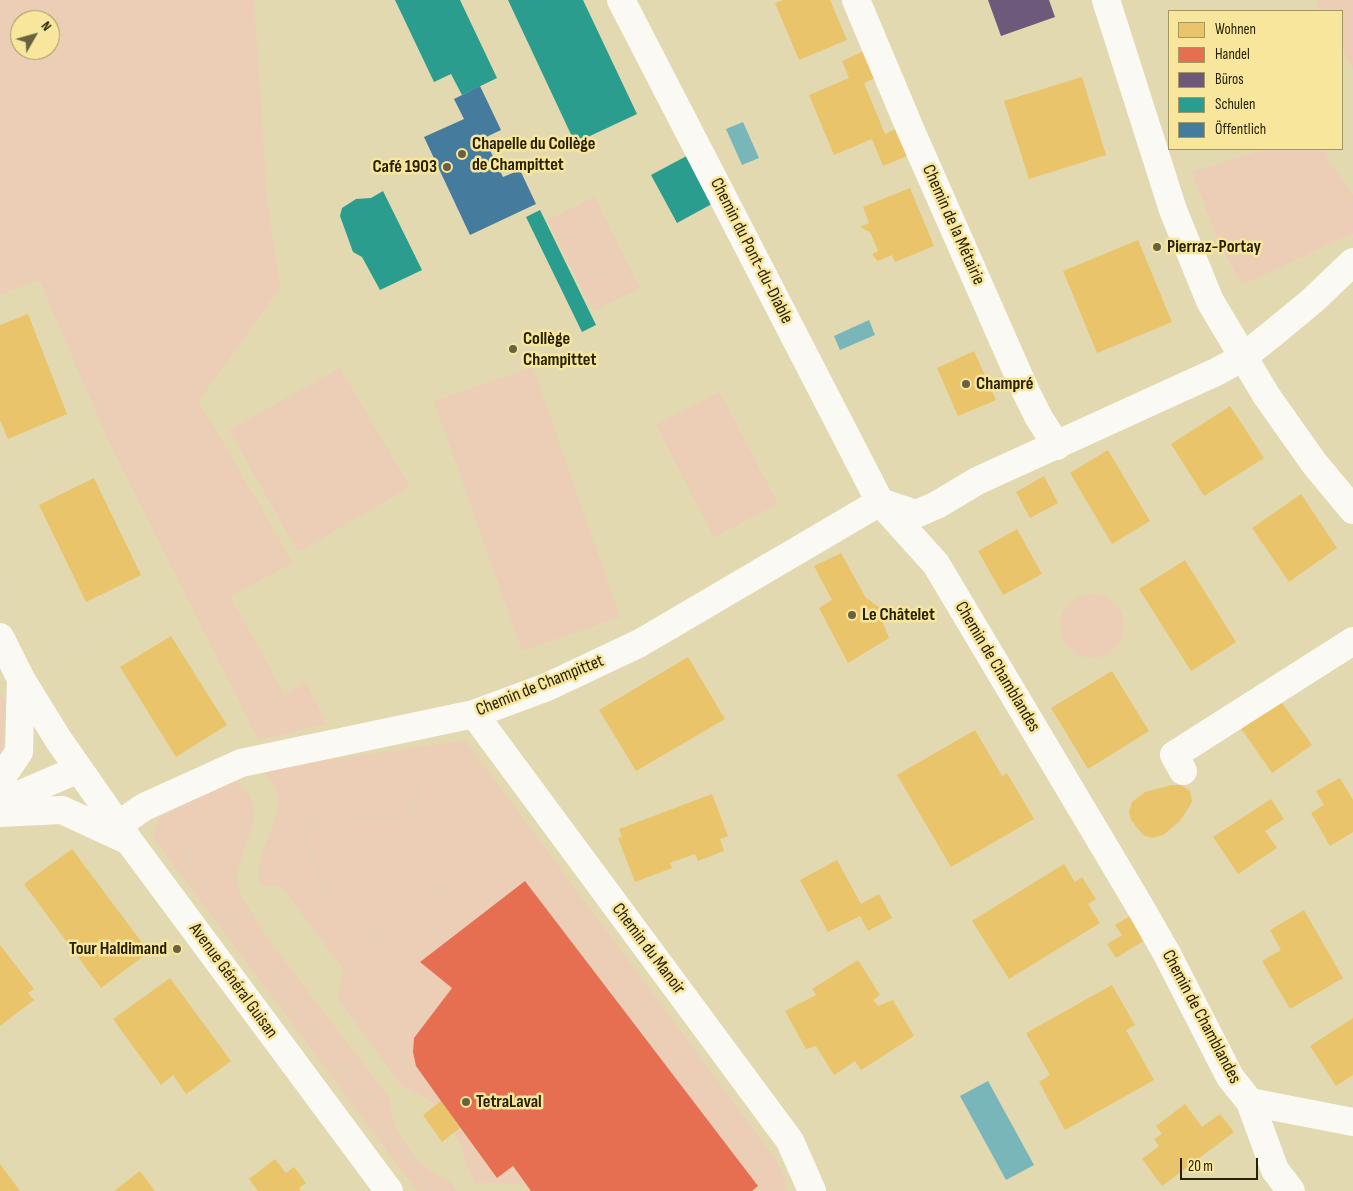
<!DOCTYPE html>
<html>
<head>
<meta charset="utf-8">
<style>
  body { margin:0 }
  #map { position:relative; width:1353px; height:1191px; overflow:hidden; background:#e2d9b1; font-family:"Sofia Sans Condensed",sans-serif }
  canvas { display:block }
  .legend { position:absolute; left:1168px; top:10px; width:175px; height:140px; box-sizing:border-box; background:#f7e69c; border:1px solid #a4975f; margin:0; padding:6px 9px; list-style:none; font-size:15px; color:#282103 }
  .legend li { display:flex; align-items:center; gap:10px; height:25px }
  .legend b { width:25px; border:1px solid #a4975f }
  .north { position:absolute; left:10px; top:10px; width:50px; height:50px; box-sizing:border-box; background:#f7e69c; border:1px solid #a4975f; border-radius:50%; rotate:52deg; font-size:14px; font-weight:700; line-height:20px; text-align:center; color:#282103 }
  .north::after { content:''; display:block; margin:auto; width:18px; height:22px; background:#696140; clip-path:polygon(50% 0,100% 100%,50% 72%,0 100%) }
  .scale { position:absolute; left:1180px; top:1158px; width:78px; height:22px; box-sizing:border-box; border:2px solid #282103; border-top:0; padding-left:6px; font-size:15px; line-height:18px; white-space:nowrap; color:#282103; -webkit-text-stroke:4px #f7e69c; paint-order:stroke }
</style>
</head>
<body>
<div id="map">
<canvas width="1353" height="1191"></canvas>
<ul class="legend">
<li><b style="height:14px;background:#e9c46a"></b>Wohnen</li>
<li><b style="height:14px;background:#e76f51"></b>Handel</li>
<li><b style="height:14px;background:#6d597a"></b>Büros</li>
<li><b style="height:14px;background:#2a9d8f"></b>Schulen</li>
<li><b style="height:14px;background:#457b9d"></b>Öffentlich</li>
</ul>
<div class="north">N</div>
<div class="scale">20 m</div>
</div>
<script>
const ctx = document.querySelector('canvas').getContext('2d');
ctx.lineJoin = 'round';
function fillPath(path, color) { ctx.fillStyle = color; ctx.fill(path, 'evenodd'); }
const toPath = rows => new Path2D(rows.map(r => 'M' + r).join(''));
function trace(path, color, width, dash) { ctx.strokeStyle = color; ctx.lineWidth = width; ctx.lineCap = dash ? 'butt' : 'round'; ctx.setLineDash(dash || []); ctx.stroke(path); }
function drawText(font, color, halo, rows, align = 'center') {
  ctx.font = font + ' "Sofia Sans Condensed",sans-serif'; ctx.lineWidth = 5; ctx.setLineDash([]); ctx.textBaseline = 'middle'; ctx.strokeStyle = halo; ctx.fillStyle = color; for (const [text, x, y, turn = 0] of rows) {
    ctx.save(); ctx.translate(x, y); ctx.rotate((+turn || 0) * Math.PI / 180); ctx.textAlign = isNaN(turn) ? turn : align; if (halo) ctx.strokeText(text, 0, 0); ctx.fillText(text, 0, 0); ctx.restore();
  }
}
fillPath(toPath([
  [0,0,254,0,267,199,280,288,198,402,212,423,293,563,230,596,284,694,306,682,327,724,259,740,104,431,39,280,0,295],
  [20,20,50,20,50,50,20,50],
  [1316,0,1353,0,1353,69,1342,50,1342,11,1318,11],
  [1265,149,1327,149,1327,159,1348,187,1353,196,1353,233,1242,285,1219,243,1192,172],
  [595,197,640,288,593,311,547,220],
  [533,367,620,617,522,651,434,401],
  [340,368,410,487,298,552,229,430],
  [720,392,778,504,714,537,656,425],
  '1060 626a32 32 0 1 1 64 0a32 32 0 1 1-64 0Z',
  [0,692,5,702,3,753,0,756],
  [465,740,777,1161,785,1180,785,1191,760,1191,758,1186,525,882,420,962,452,988,414,1039,413,1052,416,1066,441,1101,435,1105,427,1098,402,1086,338,999,343,969,282,887,260,885,259,871,261,853,271,830,278,808,278,794,273,783,266,774,268,769],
  [235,780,249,794,254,810,252,827,243,851,236,879,241,896,266,936,389,1098,392,1115,398,1132,416,1159,436,1175,452,1183,457,1191,417,1191,153,837,159,819,192,799],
  [460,1128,497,1178,513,1166,527,1184,475,1183,466,1166,462,1146,454,1133]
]), '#ebceb5');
fillPath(toPath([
  [743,122,759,158,742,165,726,129],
  [869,320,875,335,840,350,834,336],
  [988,1081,1034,1165,1006,1180,960,1096]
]), '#78b6ba');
fillPath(toPath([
  [783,0,830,0,847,40,799,60,775,3],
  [864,51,875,78,864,83,885,134,896,129,907,156,883,166,872,139,834,155,809,95,849,78,842,61],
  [1082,77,1106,155,1029,179,1004,101],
  [910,188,934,246,895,262,892,255,878,261,872,254,878,251,870,232,860,227,869,223,863,207],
  [1138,240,1172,322,1097,353,1063,271],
  [28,314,67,414,8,439,0,420,0,325],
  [974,351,996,400,958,416,937,368],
  [1230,406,1264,458,1204,496,1171,444],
  [1108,450,1150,521,1112,544,1070,473],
  [1044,476,1058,503,1030,518,1016,492],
  [94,478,141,575,86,602,39,505],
  [1301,494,1337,548,1289,582,1252,528],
  [1017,529,1042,574,1003,595,978,551],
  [841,553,866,598,879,607,883,623,889,638,848,663,819,608,832,600,814,566],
  [1185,560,1236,642,1191,671,1139,589],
  [171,636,227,725,176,757,120,667],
  [688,657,725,719,636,771,599,710],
  [1112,671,1149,731,1088,769,1051,708],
  [1280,700,1312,745,1272,773,1240,727],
  [975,730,1002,776,1007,773,1034,819,951,867,897,775],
  [1340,778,1353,800,1353,832,1330,846,1311,813,1324,805,1316,791],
  [1172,785,1181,785,1190,791,1192,801,1188,809,1179,822,1163,835,1152,838,1143,835,1131,820,1129,811,1132,802,1145,792],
  [712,794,728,836,720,839,724,851,698,861,695,854,670,863,672,868,635,882,618,838,622,837,619,829],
  [1271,799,1284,819,1265,831,1277,848,1238,874,1213,837],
  [72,849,149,952,101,988,24,884],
  [837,860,861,904,879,894,892,918,868,931,860,916,828,932,800,880],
  [1064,864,1075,882,1082,877,1096,899,1088,904,1100,923,1009,979,972,921],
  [1304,910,1343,978,1290,1009,1262,961,1281,950,1270,930],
  [1130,916,1145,940,1116,958,1107,944,1122,935,1115,925],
  [0,945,34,989,28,993,34,1000,0,1026],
  [858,960,880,995,873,1000,878,1006,893,1000,914,1036,861,1070,855,1061,834,1075,816,1046,806,1049,785,1011,816,995,812,989],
  [170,978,231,1061,186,1094,173,1075,161,1085,113,1019],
  [1112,985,1135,1025,1126,1030,1154,1080,1065,1130,1039,1082,1050,1075,1026,1033],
  [1353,1018,1353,1075,1336,1086,1310,1046],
  [441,1101,460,1128,442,1142,423,1115],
  [1185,1104,1202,1127,1220,1114,1234,1132,1162,1186,1142,1159,1159,1146,1154,1139,1162,1134,1156,1126],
  [275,1159,286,1173,294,1167,306,1183,299,1188,301,1191,258,1191,249,1179],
  [0,1164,20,1191,0,1191],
  [140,1171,155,1191,114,1191]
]), '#e9c46a');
fillPath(toPath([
  [525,881,758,1186,752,1191,531,1191,513,1166,497,1178,441,1101,416,1066,413,1052,414,1038,452,988,420,962]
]), '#e76f51');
fillPath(toPath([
  [988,0,1049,0,1055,17,1001,36]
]), '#6d597a');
fillPath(toPath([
  [395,0,460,0,497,78,462,95,451,74,434,82],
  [508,0,583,0,637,114,575,143],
  [696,151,721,199,677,223,651,175],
  [383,191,422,270,380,290,362,257,353,252,340,216,342,208,356,199,371,198],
  [540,210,596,325,582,332,526,217]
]), '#2a9d8f');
fillPath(toPath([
  [480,86,501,130,484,138,503,177,520,170,536,204,470,235,424,137,464,119,454,99]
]), '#457b9d');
trace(toPath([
  [0,481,96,438],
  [0,588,12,613],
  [41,662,174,594],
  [1103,796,1152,768],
  [410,812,470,862,481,877,461,891,439,888,432,920,442,937,429,950,409,959,370,933,337,907,323,889,305,835,307,820,327,815,389,818,410,812],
  [410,812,433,756,433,749],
  [175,822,186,835,188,861,277,981,285,985,286,996,333,1060,347,1069,353,1086,393,1141,405,1150,413,1166,430,1191],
  [258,833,274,837,281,826,288,821,307,820],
  [356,1088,394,1108,403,1100]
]), '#dad7ca', 3, [1, 4]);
trace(toPath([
  [621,0,880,502,936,564,1139,905,1167,954,1230,1077,1250,1102,1275,1170,1291,1191],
  [856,0,911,131,1026,392,1039,418,1057,446],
  [880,502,916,514,937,505,977,481,1216,372,1242,358,1272,334,1312,301,1353,262],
  [474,714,790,1141,812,1191],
  [1183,771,1174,755,1353,641],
  [118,825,144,807,241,763,474,714,547,687,640,643,880,502],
  [1250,1102,1353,1122]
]), '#fbf9f3', 28);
trace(toPath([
  [1106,0,1173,210,1210,301,1266,395,1314,463,1353,510],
  [0,637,21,679,58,739,129,841,389,1191],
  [0,780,19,752,21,679],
  [0,803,79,769],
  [0,813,62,810,129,841]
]), '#fbf9f3', 28);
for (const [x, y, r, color] of [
  [462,154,5,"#696140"],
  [447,167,5,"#696140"],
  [1157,247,5,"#696140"],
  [513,349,5,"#696140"],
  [966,384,5,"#696140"],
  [852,615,5,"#696140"],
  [177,949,5,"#696140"],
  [466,1102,5,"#696140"]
]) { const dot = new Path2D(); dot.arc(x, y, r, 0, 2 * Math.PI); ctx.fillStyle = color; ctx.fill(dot); trace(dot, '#f7e69c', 2); }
drawText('bold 18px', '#282103', '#f7e69c', [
  ["Chapelle du Collège",472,144],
  ["de Champittet",472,165],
  ["Café 1903",437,167,"right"],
  ["Pierraz-Portay",1167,247],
  ["Collège",523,339],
  ["Champittet",523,360],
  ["Champré",976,384],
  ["Le Châtelet",862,615],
  ["Tour Haldimand",167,949,"right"],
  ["TetraLaval",476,1102]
], 'left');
drawText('18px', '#282103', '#f7e69c', [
  ["Chemin de la Métairie",953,225,66],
  ["Chemin du Pont-du-Diable",751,251,63],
  ["Chemin de Chamblandes",997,667,59],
  ["Chemin de Champittet",540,686,-22],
  ["Chemin du Manoir",648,949,53],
  ["Avenue Général Guisan",233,981,54],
  ["Chemin de Chamblandes",1201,1017,62]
]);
</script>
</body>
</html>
